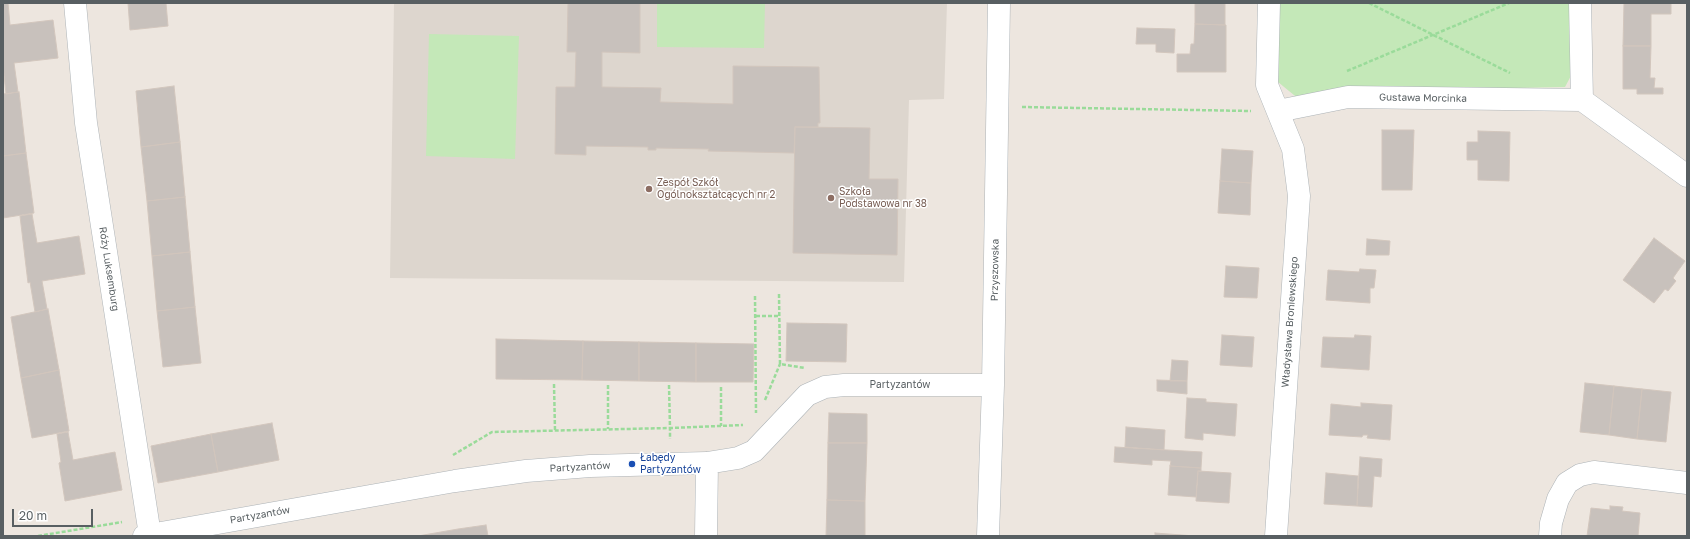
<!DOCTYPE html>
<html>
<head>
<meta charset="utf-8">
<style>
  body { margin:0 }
  #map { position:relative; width:1690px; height:539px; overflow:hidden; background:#ede6df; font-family:"Golos Text",sans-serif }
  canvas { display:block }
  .frame { position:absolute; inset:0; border:4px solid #585f62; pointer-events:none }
  .scale { position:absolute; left:12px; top:509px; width:81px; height:18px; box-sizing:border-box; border:2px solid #585f62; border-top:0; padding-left:5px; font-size:12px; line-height:14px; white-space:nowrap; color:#585f62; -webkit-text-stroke:3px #fff; paint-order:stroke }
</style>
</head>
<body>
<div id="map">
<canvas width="1690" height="539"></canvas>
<div class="frame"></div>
<div class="scale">20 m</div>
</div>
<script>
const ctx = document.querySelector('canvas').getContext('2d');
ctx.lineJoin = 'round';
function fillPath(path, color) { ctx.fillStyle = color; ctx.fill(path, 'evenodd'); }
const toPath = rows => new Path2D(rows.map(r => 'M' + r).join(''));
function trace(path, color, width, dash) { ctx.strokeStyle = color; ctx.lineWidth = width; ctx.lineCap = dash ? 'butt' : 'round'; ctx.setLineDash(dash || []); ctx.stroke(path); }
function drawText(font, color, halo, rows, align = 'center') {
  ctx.font = font + ' "Golos Text",sans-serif'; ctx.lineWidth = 3; ctx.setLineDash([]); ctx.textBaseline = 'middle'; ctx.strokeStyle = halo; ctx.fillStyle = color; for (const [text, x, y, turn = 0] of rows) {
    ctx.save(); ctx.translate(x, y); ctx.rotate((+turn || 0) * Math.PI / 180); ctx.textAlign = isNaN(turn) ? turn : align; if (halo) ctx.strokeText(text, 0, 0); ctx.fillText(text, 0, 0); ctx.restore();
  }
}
fillPath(toPath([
  [394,3,947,3,944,99,909,100,904,282,390,278]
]), '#ddd6ce');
fillPath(toPath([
  [657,3,765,3,764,48,657,47],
  [1276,3,1572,3,1573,72,1565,87,1462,89,1300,100,1278,82],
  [429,34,519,36,515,159,426,156]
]), '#c4e8b8');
const building = toPath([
  [3,3,8,3,10,25,53,20,58,58,14,63,18,92,6,94,3,66,3,3],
  [128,3,166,3,168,26,130,30,128,3],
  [568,3,640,3,640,53,602,52,602,87,661,88,660,102,733,104,733,66,819,67,820,123,818,123,818,127,795,127,794,153,708,151,709,149,656,148,656,150,648,150,648,147,586,146,586,155,555,154,556,87,575,87,576,52,567,52,568,3],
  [1195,3,1225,3,1225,25,1195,24,1195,3],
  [1624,3,1671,3,1671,14,1651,14,1651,46,1623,46,1624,3],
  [1195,24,1226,25,1226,72,1177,72,1177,54,1190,54,1191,44,1194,44,1195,24],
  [1137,28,1175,29,1174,53,1156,52,1156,44,1136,44,1137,28],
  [1623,46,1651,46,1650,78,1655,78,1654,88,1663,88,1663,94,1637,94,1637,89,1623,89,1623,46],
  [174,86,180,142,141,147,136,91,174,86],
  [19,92,26,153,3,156,3,94,19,92],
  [795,127,870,128,869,179,898,179,897,255,793,253,795,127],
  [1382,130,1414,130,1412,190,1382,190,1382,130],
  [1478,131,1510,132,1509,181,1478,180,1478,160,1467,160,1467,142,1478,142,1478,131],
  [180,142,185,197,147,201,141,147,180,142],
  [1222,149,1253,151,1251,183,1220,181,1222,149],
  [26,153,34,213,3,218,3,156,26,153],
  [1220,181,1251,183,1250,215,1218,213,1220,181],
  [185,197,190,252,152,256,147,201,185,197],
  [32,214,37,243,79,236,85,274,42,281,47,309,35,312,30,282,28,283,20,216,32,214],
  [1654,238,1685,261,1673,278,1676,281,1668,291,1665,289,1654,303,1623,280,1654,238],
  [1367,239,1390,241,1389,255,1366,255,1367,239],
  [190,252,195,307,157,311,152,256,190,252],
  [1226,266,1259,268,1257,298,1224,297,1226,266],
  [1360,269,1376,270,1374,288,1370,288,1370,303,1326,300,1328,270,1359,272,1360,269],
  [195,307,201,363,163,367,157,311,195,307],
  [48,309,59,370,21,378,11,317,48,309],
  [787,323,847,324,846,362,786,361,787,323],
  [1222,335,1254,337,1252,367,1220,365,1222,335],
  [1355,335,1371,336,1369,370,1321,367,1323,337,1354,338,1355,335],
  [496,339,583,341,582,380,496,379,496,339],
  [583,341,639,342,639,381,582,380,583,341],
  [639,342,696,343,696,382,639,381,639,342],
  [696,343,754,344,753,382,696,382,696,343],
  [1172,360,1188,361,1187,381,1170,381,1172,360],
  [59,370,69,431,32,438,21,378,59,370],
  [1157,380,1187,381,1187,394,1157,391,1157,380],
  [1585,383,1614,386,1609,435,1580,432,1585,383],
  [1614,386,1642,389,1637,439,1609,435,1614,386],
  [1642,389,1671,392,1666,442,1637,439,1642,389],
  [1187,398,1206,399,1206,402,1237,404,1235,436,1203,433,1203,440,1185,438,1187,398],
  [1361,403,1392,405,1390,440,1367,438,1368,435,1363,435,1362,437,1329,435,1331,404,1361,407,1361,403],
  [829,413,867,414,867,443,828,443,829,413],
  [272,423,279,460,218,472,211,434,272,423],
  [1126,427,1165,430,1164,450,1125,447,1126,427],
  [68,432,73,460,115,452,122,490,65,501,59,463,61,462,57,434,68,432],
  [211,434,218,472,158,483,151,446,211,434],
  [828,443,867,443,865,501,827,500,828,443],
  [1115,447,1202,452,1201,468,1170,466,1171,461,1152,460,1152,465,1114,462,1115,447],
  [1360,457,1382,459,1381,477,1374,476,1372,507,1357,506,1360,457],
  [1170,466,1201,468,1201,471,1198,471,1196,497,1168,495,1170,466],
  [1198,471,1231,473,1229,503,1196,501,1198,471],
  [1326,473,1358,476,1357,506,1324,504,1326,473],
  [827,500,865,501,865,536,826,536,827,500],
  [1610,506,1623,507,1622,511,1640,513,1638,536,1587,536,1591,508,1610,510,1610,506],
  [486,525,488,536,418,536,458,529,486,525],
  [1155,533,1195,536,1155,536,1155,533]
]);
fillPath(building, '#c8c1bc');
trace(building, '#d2c6bd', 1);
const minor = toPath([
  [75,3,86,123,150,535],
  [1269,3,1267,85,1293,149,1299,196,1276,536],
  [1580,3,1582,100],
  [1582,100,1687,176],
  [1278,111,1348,97,1582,100],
  [144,536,455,481,526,471,590,466,707,463,738,458,754,451,807,395,825,387,844,385,993,385],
  [706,536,707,463],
  [988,536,993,385,999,3],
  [1550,536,1551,523,1558,499,1567,483,1580,475,1594,472,1687,483]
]);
trace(minor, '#adb3b7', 23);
trace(toPath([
  [1369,3,1510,73],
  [1347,71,1509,3],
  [1022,107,1251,111],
  [779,294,780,364,805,368],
  [755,296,756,413],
  [756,316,780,316],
  [554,384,555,430],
  [608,385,608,429],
  [669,385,670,428,743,425],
  [721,387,721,426],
  [765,400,780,364],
  [453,455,492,432,670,428,670,439],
  [38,536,122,522]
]), '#9adb9a', 2.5, [4, 2]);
trace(minor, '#fff', 22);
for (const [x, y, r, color] of [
  [649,189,4,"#8d6e63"],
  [831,198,4,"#8d6e63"],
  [632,464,4,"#1a4fb4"]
]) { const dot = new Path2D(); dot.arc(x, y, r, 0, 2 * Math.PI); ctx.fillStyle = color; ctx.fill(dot); trace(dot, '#fff', 1.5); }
drawText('10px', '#585f62', '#fff', [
  ["Gustawa Morcinka",1423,98,1],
  ["Róży Luksemburg",109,269,81],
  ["Przyszowska",995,270,-89],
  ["Władysława Broniewskiego",1290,322,-86],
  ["Partyzantów",900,385],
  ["Partyzantów",580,467,-3],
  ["Partyzantów",260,515,-10]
]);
drawText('10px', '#785e54', '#fff', [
  ["Zespół Szkół",657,183],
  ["Ogólnokształcących nr 2",657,195],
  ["Szkoła",839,192],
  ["Podstawowa nr 38",839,204]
], 'left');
drawText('10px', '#164399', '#fff', [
  ["Łabędy",640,458],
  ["Partyzantów",640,470]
], 'left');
</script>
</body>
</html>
